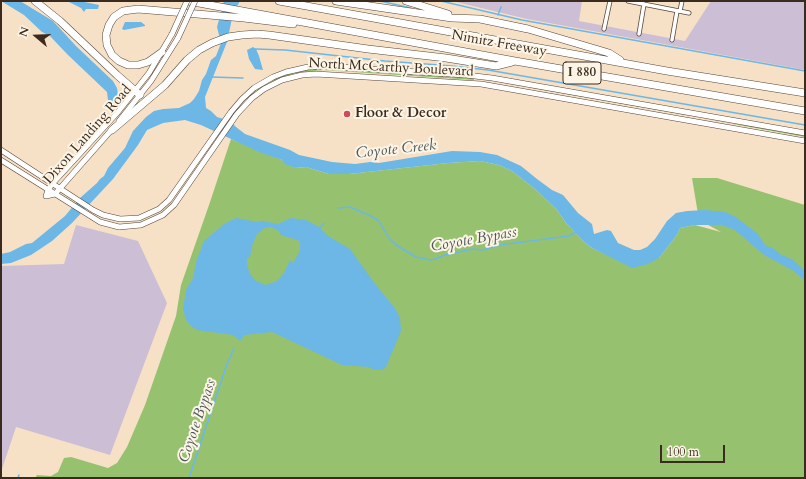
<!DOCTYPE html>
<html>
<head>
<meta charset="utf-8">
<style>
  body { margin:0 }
  #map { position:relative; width:806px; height:479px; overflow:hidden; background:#f6e1c7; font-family:Cardo,serif }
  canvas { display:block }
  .frame { position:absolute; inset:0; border:2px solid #3b2a1e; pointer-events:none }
  .north { position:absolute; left:16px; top:16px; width:40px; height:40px; -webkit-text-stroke:3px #fcf5e5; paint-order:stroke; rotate:289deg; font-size:11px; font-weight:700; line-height:16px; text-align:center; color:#3b2a1e }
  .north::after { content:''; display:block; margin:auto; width:14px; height:18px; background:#3b2a1e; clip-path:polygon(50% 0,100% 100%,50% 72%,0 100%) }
  .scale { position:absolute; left:660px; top:445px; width:65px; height:18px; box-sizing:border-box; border:2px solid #3b2a1e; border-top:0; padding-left:5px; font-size:12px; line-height:14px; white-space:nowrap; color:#3b2a1e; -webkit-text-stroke:3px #fcf5e5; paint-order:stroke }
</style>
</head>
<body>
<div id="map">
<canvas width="806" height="479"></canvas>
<div class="frame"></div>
<div class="north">N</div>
<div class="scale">100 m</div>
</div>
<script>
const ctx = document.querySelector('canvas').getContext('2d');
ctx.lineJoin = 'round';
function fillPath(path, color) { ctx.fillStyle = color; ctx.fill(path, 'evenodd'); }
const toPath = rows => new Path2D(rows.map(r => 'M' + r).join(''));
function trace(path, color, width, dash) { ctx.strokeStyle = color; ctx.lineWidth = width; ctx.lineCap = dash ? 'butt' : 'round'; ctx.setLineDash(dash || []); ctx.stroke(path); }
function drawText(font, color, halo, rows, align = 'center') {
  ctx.font = font + ' Cardo,serif'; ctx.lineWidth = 4; ctx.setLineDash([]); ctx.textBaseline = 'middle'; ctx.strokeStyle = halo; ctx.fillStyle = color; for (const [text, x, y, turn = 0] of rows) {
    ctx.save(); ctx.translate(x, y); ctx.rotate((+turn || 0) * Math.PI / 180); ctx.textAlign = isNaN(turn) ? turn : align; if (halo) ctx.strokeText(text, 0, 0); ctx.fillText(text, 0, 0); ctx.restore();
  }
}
fillPath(toPath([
  [452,1,582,1,579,21,685,41,711,1,805,1,805,70,527,19],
  [76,225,138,241,167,303,110,455,16,427,1,472,1,266,64,264]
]), '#ccbed4');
fillPath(toPath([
  [316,67,474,77,474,80,323,70,295,73,268,83,251,94,235,111,211,146,235,110,257,89,283,74],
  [532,86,686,114,686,115,532,88],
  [700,118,735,124,750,125,805,134,805,137],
  [231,139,282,160,295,168,306,167,329,174,349,174,448,163,480,161,499,165,512,171,535,189,557,210,566,223,584,242,592,248,607,255,659,258,677,235,680,228,695,225,721,232,699,220,692,178,717,178,805,205,805,478,35,478,37,475,51,476,58,472,64,458,71,457,108,468,117,463,127,447,145,405,176,316,181,285,209,205]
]), '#96c270');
fillPath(toPath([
  [1,1,20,1,53,21,76,46,113,81,117,88,118,95,113,105,108,100,107,92,67,54,50,36,42,32,24,15],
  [67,1,80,1,99,5,98,9,86,9,84,12,81,8],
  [224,1,240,1,233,14,227,42,205,97,206,108,211,111,217,117,230,121,236,127,245,134,290,150,299,155,332,162,355,164,370,162,379,163,452,151,480,152,497,155,521,166,537,179,552,190,563,195,578,213,592,224,594,234,607,230,611,231,618,243,634,250,640,250,647,247,655,239,667,221,676,213,687,211,705,210,725,212,734,216,757,233,766,246,773,248,780,254,793,260,805,271,805,281,794,271,764,255,735,230,722,225,695,225,680,228,677,235,659,258,648,264,632,268,592,248,584,242,566,223,557,210,535,189,512,171,499,165,480,161,448,163,349,174,329,174,306,167,295,168,285,164,282,160,259,152,201,125,185,120,163,123,147,130,138,145,113,179,72,223,52,241,31,255,11,263,1,264,1,254,10,252,26,244,32,243,65,216,80,198,97,183,100,179,104,176,108,168,125,148,133,131,146,117,154,111,163,109,179,108,190,103,194,99,199,91,202,80,206,74,211,60,216,56,221,43,217,27],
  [125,22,141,22,145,25,145,26,124,30,122,29],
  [253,47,256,49,259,56,263,70,255,69,249,59,247,50],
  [236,218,257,222,263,221,278,224,291,218,306,220,319,227,328,236,350,249,375,284,395,308,400,318,401,331,386,367,382,370,375,370,368,367,342,365,272,332,245,335,240,341,233,335,197,330,191,326,186,320,183,309,186,290,193,278,196,262,204,241,224,224],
  [271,227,279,231,281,235,300,241,300,251,293,263,290,260,284,273,277,281,266,285,256,281,250,274,247,265,247,258,250,257,252,246,257,234,264,228]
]), '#6cb7e5');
trace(toPath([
  [380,1,411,8],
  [441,1,522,20,805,71],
  [498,15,501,7],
  [255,49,285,50,385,61,452,66,488,70,805,125],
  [211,77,243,78],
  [338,208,350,207,371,216,379,221,388,237,396,245,416,257,430,260,435,259,445,255,472,249,483,250,499,245,569,236,576,232],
  [319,229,324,223],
  [18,478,19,475],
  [189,478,227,364,234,348]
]), '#6cb7e5', 1.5);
const minor = toPath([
  [628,1,689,13],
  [680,11,682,1],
  [604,29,610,1],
  [639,34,644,4],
  [672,40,677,11]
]);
const secondary = toPath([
  [119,121,151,81,178,38],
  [114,127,55,194,46,196,48,190,52,184,118,112,149,73,172,34],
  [1,150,93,210,103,215,120,219,139,218,159,209,169,200,231,112,242,99,254,88,273,77,286,72,308,67,323,66,466,75,492,78,805,133],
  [1,160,100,222,119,227,141,225,163,215,174,205,237,114,252,98,264,89,282,80,302,75,316,74,481,84,805,141]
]);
const motorway = toPath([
  [35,1,60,21,117,75,140,95],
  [188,1,515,61,805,111],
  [279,1,667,71,805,93],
  [336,1,452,18,480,19,528,29,609,53,620,60],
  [406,1,448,14],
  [162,52,148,62,138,65,128,65,119,61,112,55,107,45,106,35,109,25,114,17,123,11,138,9,244,18,293,24],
  [112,130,165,85,187,60,199,50,212,43,228,37,242,35,257,34,269,35,368,49,446,58,496,66,512,62]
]);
trace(minor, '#574537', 5);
trace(secondary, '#574537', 6);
trace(motorway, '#574537', 8);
trace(minor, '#fff', 3.5);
trace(secondary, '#fff', 5);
trace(motorway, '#fff', 7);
const secondaryBridge = toPath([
  [172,34,187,1],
  [178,38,195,1]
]);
trace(secondaryBridge, '#574537', 6, []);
trace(secondaryBridge, '#fff', 5);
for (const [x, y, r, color] of [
  [347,114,4,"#d1495b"]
]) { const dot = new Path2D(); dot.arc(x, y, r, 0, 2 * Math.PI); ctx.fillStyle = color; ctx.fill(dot); trace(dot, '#fcf5e5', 1.5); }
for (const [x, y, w] of [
  [582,73,38]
]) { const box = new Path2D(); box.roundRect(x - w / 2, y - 11, w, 22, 3); ctx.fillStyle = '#fcf5e5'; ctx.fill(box); trace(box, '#3b2a1e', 1); }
drawText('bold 13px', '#3b2a1e', null, [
  ["I 880",582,73]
]);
drawText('14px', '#3b2a1e', '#fcf5e5', [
  ["Nimitz Freeway",499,44,10],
  ["North McCarthy Boulevard",391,68,3],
  ["Dixon Landing Road",88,135,-49]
]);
drawText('bold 14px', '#3b2a1e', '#fcf5e5', [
  ["Floor & Decor",355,114]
], 'left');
drawText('italic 15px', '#4a545a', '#fcf5e5', [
  ["Coyote Creek",396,150,-6],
  ["Coyote Bypass",474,240,-10],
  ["Coyote Bypass",198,421,-71]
]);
</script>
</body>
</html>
